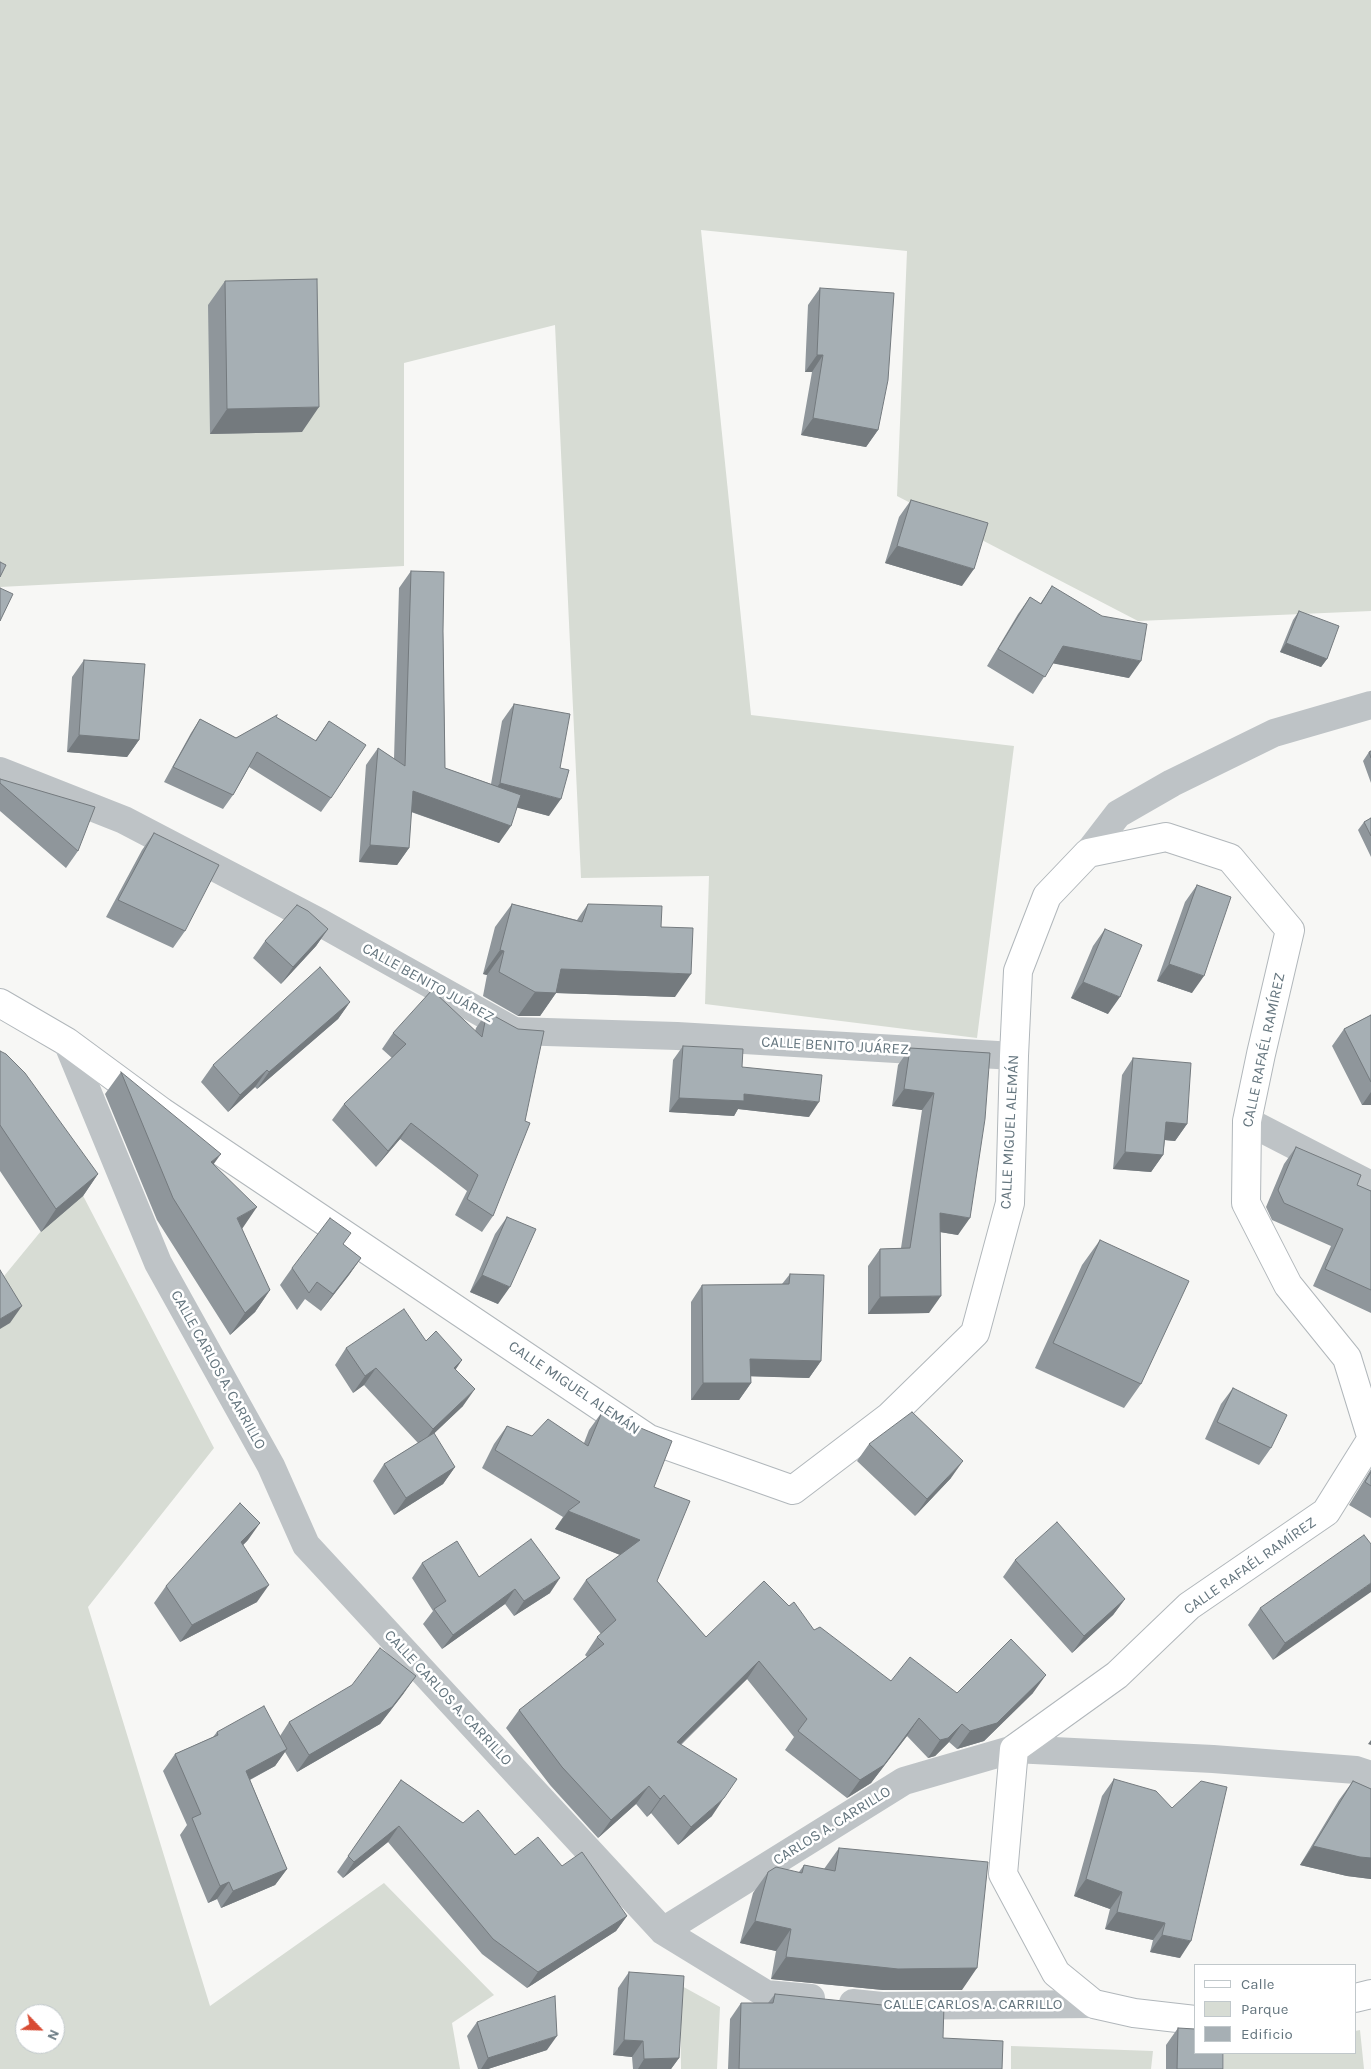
<!DOCTYPE html>
<html>
<head>
<meta charset="utf-8">
<style>
  body { margin:0 }
  #map { position:relative; width:1371px; height:2069px; overflow:hidden; background:#f7f7f5; font-family:Karla,sans-serif }
  canvas { display:block }
  .legend { position:absolute; left:1194px; top:1964px; width:162px; height:90px; box-sizing:border-box; background:#fff; border:1px solid #c1c8cb; margin:0; padding:6px 9px; list-style:none; font-size:15px; color:#64757e }
  .legend li { display:flex; align-items:center; gap:10px; height:25px }
  .legend b { width:25px; border:1px solid #c1c8cb }
  .north { position:absolute; left:15px; top:2004px; width:50px; height:50px; box-sizing:border-box; background:#fff; border:1px solid #c1c8cb; border-radius:50%; rotate:114deg; font-size:14px; font-weight:700; line-height:20px; text-align:center; color:#64757e }
  .north::after { content:''; display:block; margin:auto; width:18px; height:22px; background:#d84b33; clip-path:polygon(50% 0,100% 100%,50% 72%,0 100%) }
</style>
</head>
<body>
<div id="map">
<canvas width="1371" height="2069"></canvas>
<ul class="legend">
<li><b style="height:6px;background:#fff"></b>Calle</li>
<li><b style="height:14px;background:#d7dcd4"></b>Parque</li>
<li><b style="height:14px;background:#a6afb4"></b>Edificio</li>
</ul>
<div class="north">N</div>
</div>
<script>
const ctx = document.querySelector('canvas').getContext('2d');
ctx.lineJoin = 'round';
function fillPath(path, color) { ctx.fillStyle = color; ctx.fill(path, 'evenodd'); }
const toPath = rows => new Path2D(rows.map(r => 'M' + r).join(''));
function trace(path, color, width, dash) { ctx.strokeStyle = color; ctx.lineWidth = width; ctx.lineCap = dash ? 'butt' : 'round'; ctx.setLineDash(dash || []); ctx.stroke(path); }
function drawText(font, color, halo, rows, align = 'center') {
  ctx.font = font + ' Karla,sans-serif'; ctx.lineWidth = 5; ctx.setLineDash([]); ctx.textBaseline = 'middle'; ctx.strokeStyle = halo; ctx.fillStyle = color; for (const [text, x, y, turn = 0] of rows) {
    ctx.save(); ctx.translate(x, y); ctx.rotate((+turn || 0) * Math.PI / 180); ctx.textAlign = isNaN(turn) ? turn : align; if (halo) ctx.strokeText(text, 0, 0); ctx.fillText(text, 0, 0); ctx.restore();
  }
}
fillPath(toPath([
  [0,0,1371,0,1371,611,1138,621,897,496,907,251,701,230,751,715,1014,746,977,1038,705,1004,709,876,581,878,555,325,404,363,404,566,0,587],
  [78,1186,214,1448,88,1607,210,2006,384,1883,494,1995,452,2023,460,2069,0,2069,0,1281],
  [25,2014,55,2014,55,2044,25,2044],
  [680,1985,720,2007,717,2069,681,2069],
  [1360,2030,1364,2069,1224,2069,1224,2053,1355,2053,1355,2031],
  [1011,2046,1153,2051,1151,2069,1011,2069]
]), '#d7dcd4');
const secondary = toPath([
  [0,1003,67,1042,162,1112,649,1439,793,1490,889,1417,975,1333,1010,1203,1014,1056,1018,971,1047,896,1088,853,1166,837,1230,858,1290,930,1261,1054,1247,1121,1246,1203,1288,1285,1347,1358,1371,1436],
  [1355,1998,1371,1994],
  [1195,2020,1134,2013,1094,2004,1056,1973,1003,1874,1014,1749,1117,1675,1189,1606,1326,1512,1371,1440]
]);
trace(secondary, '#b1b7bb', 30);
trace(toPath([
  [0,771,124,820,321,923,514,1031,677,1036,1014,1056],
  [1088,853,1118,814,1172,783,1274,733,1371,705],
  [67,1042,158,1263,271,1466,306,1545,663,1931,766,1994,811,1998],
  [1247,1121,1371,1185],
  [663,1931,904,1781,1014,1749,1213,1759,1356,1770,1371,1775],
  [853,2003,882,2006,1094,2004]
]), '#bec3c6', 28);
trace(secondary, '#fff', 28);
fillPath(toPath([
  [225,281,302,432,210,434,208,305],
  [820,288,878,430,866,447,801,435,812,372,805,372,808,305],
  [911,500,962,586,885,563,899,517],
  [411,571,443,631,445,768,491,784,502,721,514,704,549,816,517,807,499,843,411,812,409,848,397,865,359,862,366,765,378,748,394,759,399,588],
  [1052,586,1129,678,1053,663,1033,694,987,666,1018,614,1030,597,1040,604],
  [1299,611,1327,659,1321,667,1280,652,1293,620],
  [84,660,139,740,127,757,67,752,72,677],
  [276,717,315,741,329,721,331,798,321,812,249,767,233,795,223,809,164,782,191,733,200,719,236,738],
  [1371,751,1371,783,1363,761,1369,752],
  [0,779,78,851,66,868,0,811],
  [1371,818,1371,857,1358,830,1364,822],
  [154,833,185,931,173,948,106,917,142,850],
  [1197,885,1192,993,1157,981,1185,902],
  [512,904,577,920,588,904,661,927,675,997,556,993,540,1016,518,1016,483,996,487,975,483,974,495,927],
  [328,929,316,946,281,984,253,958,265,941],
  [1105,929,1108,1014,1071,998,1093,946],
  [350,1002,338,1019,257,1089,255,1087,228,1112,201,1082,213,1065],
  [487,1012,493,1216,482,1232,455,1215,467,1191,400,1139,376,1167,332,1120,344,1104,392,1058,382,1049,393,1033,475,1031,476,1028],
  [1371,1015,1371,1105,1362,1105,1332,1046,1344,1029],
  [683,1046,742,1067,809,1117,738,1109,734,1116,669,1112,673,1060],
  [910,1048,990,1053,958,1235,940,1232,929,1313,868,1314,868,1266,880,1249,901,1248,922,1110,892,1106,898,1065],
  [0,1051,98,1174,83,1196,41,1232,0,1171],
  [1133,1058,1187,1124,1175,1141,1165,1140,1163,1155,1151,1172,1113,1169,1122,1075],
  [121,1072,214,1164,242,1229,270,1290,255,1312,230,1335,157,1220,105,1094],
  [1296,1147,1357,1185,1371,1191,1371,1313,1313,1286,1331,1246,1272,1220,1266,1207,1284,1164],
  [507,1217,498,1304,470,1292,495,1234],
  [1100,1240,1141,1384,1124,1408,1035,1368,1082,1265],
  [343,1244,361,1258,349,1275,321,1311,305,1299,297,1310,280,1285,292,1268],
  [790,1274,821,1361,809,1378,751,1376,751,1383,739,1400,691,1400,691,1302,702,1285,782,1284],
  [426,1341,462,1360,456,1369,463,1406,432,1435,455,1467,443,1484,394,1515,373,1481,384,1464,418,1443,364,1385,353,1393,335,1365,346,1348],
  [1233,1388,1271,1448,1259,1465,1205,1439,1221,1404],
  [602,1412,654,1487,657,1581,706,1637,789,1606,814,1630,891,1681,957,1693,1033,1693,984,1741,957,1749,949,1742,935,1756,928,1758,907,1736,871,1783,847,1798,785,1750,794,1737,747,1679,681,1745,712,1816,678,1845,651,1813,647,1817,636,1804,598,1838,550,1785,506,1728,519,1710,587,1657,585,1655,597,1637,601,1634,573,1599,586,1580,620,1555,555,1529,563,1517,482,1468,494,1444,507,1426,532,1436,584,1443,589,1430],
  [869,1444,951,1478,915,1516,857,1461],
  [1371,1469,1371,1518,1349,1505],
  [248,1540,243,1545,257,1602,180,1642,154,1603,166,1586],
  [1371,1544,1273,1660,1248,1625,1260,1608],
  [1015,1560,1125,1599,1113,1615,1072,1653,1003,1577],
  [422,1563,479,1577,550,1593,514,1616,505,1604,442,1649,423,1624,433,1611,412,1578],
  [404,1693,380,1724,297,1772,285,1752,275,1766,250,1780,287,1869,275,1885,221,1908,217,1899,208,1903,180,1835,187,1825,163,1771,175,1754,213,1737,217,1732,280,1736,289,1722],
  [1114,1779,1180,1958,1150,1952,1153,1940,1105,1929,1110,1909,1074,1896,1102,1796],
  [401,1780,463,1823,515,1855,562,1866,627,1916,616,1931,527,1988,482,1954,388,1842,343,1878,337,1872],
  [1353,1781,1371,1789,1371,1879,1347,1876,1300,1865,1339,1800],
  [839,1848,962,1990,883,1990,771,1979,776,1951,740,1943,753,1893,768,1872,799,1872,804,1865,824,1869],
  [629,1972,679,2058,671,2069,633,2069,632,2057,613,2055,618,1988],
  [775,1994,1002,2069,728,2069,730,2019,741,2003,768,2003],
  [477,2022,547,2050,488,2069,478,2069,467,2036],
  [1178,2028,1223,2069,1166,2069,1166,2045]
]), '#8f969b');
fillPath(toPath([
  [817,355,823,355,812,372,805,372],
  [319,407,302,432,210,434,227,409],
  [813,418,878,430,866,447,801,435],
  [897,546,974,569,962,586,885,563],
  [1286,643,1327,659,1321,667,1280,652],
  [1063,646,1141,661,1129,678,1051,663],
  [79,735,139,740,127,757,67,752],
  [500,783,561,799,549,816,488,800],
  [413,791,511,826,499,843,401,808],
  [370,845,409,848,397,865,359,862],
  [328,929,316,946,281,984,293,967],
  [500,950,504,951,487,975,483,974],
  [1169,964,1204,976,1192,993,1157,981],
  [561,969,691,974,675,997,556,993,540,1016,518,1016,535,992],
  [1083,982,1120,997,1108,1014,1071,998],
  [350,1002,338,1019,257,1089,269,1072],
  [267,1070,255,1087,228,1112,240,1095],
  [904,1089,934,1093,922,1110,892,1106],
  [1371,1092,1371,1105,1362,1105],
  [744,1094,819,1102,809,1117,738,1109,734,1116,669,1112,679,1098],
  [1166,1122,1187,1124,1175,1141,1154,1139],
  [411,1123,400,1139,376,1167,388,1151],
  [1125,1152,1163,1155,1151,1172,1113,1169],
  [221,1154,205,1176,211,1162],
  [98,1174,83,1196,41,1232,56,1209],
  [257,1207,242,1229,237,1218],
  [940,1213,970,1218,958,1235,928,1230],
  [361,1258,349,1275,321,1311,333,1294],
  [482,1275,510,1287,498,1304,470,1292],
  [270,1290,255,1312,230,1335,245,1313],
  [941,1296,929,1313,868,1314,880,1297],
  [22,1306,10,1323,0,1329,0,1319],
  [750,1359,821,1361,809,1378,739,1376],
  [462,1360,450,1377,454,1368],
  [376,1368,364,1385,353,1393,365,1376],
  [703,1383,751,1383,739,1400,691,1400],
  [475,1389,463,1406,421,1446,433,1429],
  [963,1461,951,1478,915,1516,927,1499],
  [455,1467,443,1484,394,1515,406,1498],
  [568,1511,640,1540,628,1558,555,1529],
  [260,1523,248,1540,229,1559,241,1542],
  [560,1578,550,1593,514,1616,524,1601],
  [1371,1583,1371,1592,1273,1660,1285,1643],
  [269,1585,257,1602,180,1642,192,1625],
  [515,1589,505,1604,442,1649,453,1635],
  [1125,1599,1113,1615,1072,1653,1084,1636],
  [759,1661,747,1679,664,1760,677,1742],
  [1046,1675,1033,1693,984,1741,957,1749,970,1731],
  [416,1676,404,1693,380,1724,297,1772,309,1755],
  [919,1718,907,1736,871,1783,847,1798,860,1780],
  [962,1724,949,1742,935,1756,928,1758,940,1740],
  [1371,1740,1371,1745,1368,1744],
  [287,1749,275,1766,234,1788,246,1771],
  [649,1786,636,1804,598,1838,611,1820],
  [664,1795,651,1813,647,1817,660,1799],
  [724,1798,712,1816,678,1845,691,1827],
  [399,1826,388,1842,343,1878,354,1862],
  [1313,1846,1371,1858,1371,1879,1347,1876,1300,1865],
  [287,1869,275,1885,221,1908,233,1891],
  [1086,1879,1122,1892,1110,1909,1074,1896],
  [229,1882,217,1899,208,1903,220,1886],
  [1117,1912,1165,1923,1153,1940,1105,1929],
  [627,1916,616,1931,527,1988,538,1972],
  [755,1921,791,1929,776,1951,740,1943],
  [1162,1935,1191,1941,1180,1958,1150,1952],
  [786,1957,977,1968,962,1990,883,1990,771,1979],
  [557,2036,547,2050,488,2069,481,2069,488,2058],
  [624,2040,643,2041,632,2057,613,2055],
  [679,2058,671,2069,638,2069,644,2059]
]), '#747a7e');
const building = toPath([
  [317,279,319,407,227,409,225,281,317,279],
  [820,288,894,293,888,380,878,430,813,418,823,355,817,355,820,288],
  [911,500,988,523,974,569,897,546,911,500],
  [0,562,6,565,0,577,0,562],
  [411,571,444,572,443,631,445,768,521,795,511,826,413,791,409,848,370,845,378,748,405,766,411,571],
  [1052,586,1102,616,1147,624,1141,661,1063,646,1045,677,998,649,1030,597,1041,604,1052,586],
  [0,588,13,594,0,621,0,588],
  [1299,611,1339,626,1327,659,1286,643,1299,611],
  [84,660,145,664,139,740,79,735,84,660],
  [514,704,570,714,560,768,569,770,561,799,500,783,514,704],
  [277,715,276,717,316,741,329,721,366,745,331,798,257,752,233,795,173,767,200,719,236,738,277,715],
  [1371,751,1371,758,1369,752,1371,751],
  [0,779,95,807,78,851,0,783,0,779],
  [1371,818,1371,836,1364,822,1371,818],
  [154,833,219,865,185,931,118,900,154,833],
  [1197,885,1231,897,1204,976,1169,964,1197,885],
  [512,904,582,922,588,904,662,906,661,927,693,928,691,974,561,969,556,993,535,992,499,972,504,951,500,950,512,904],
  [297,905,308,911,328,929,293,967,265,941,297,905],
  [1105,929,1142,945,1120,997,1083,982,1105,929],
  [320,967,350,1002,269,1072,267,1070,240,1095,213,1065,320,967],
  [432,990,482,1037,487,1012,518,1029,544,1031,525,1121,530,1123,493,1216,467,1199,478,1175,411,1123,388,1151,344,1104,406,1044,393,1033,432,990],
  [1371,1015,1371,1082,1344,1029,1371,1015],
  [683,1046,743,1049,742,1067,822,1075,819,1102,744,1094,744,1101,679,1098,683,1046],
  [910,1048,990,1053,985,1119,970,1218,940,1213,941,1296,880,1297,880,1249,910,1248,934,1093,904,1089,910,1048],
  [0,1051,6,1054,25,1073,98,1174,56,1209,0,1125,0,1051],
  [1133,1058,1191,1063,1187,1124,1166,1122,1163,1155,1125,1152,1133,1058],
  [121,1072,221,1154,211,1162,257,1207,237,1218,270,1290,245,1313,173,1198,121,1072],
  [1296,1147,1361,1175,1357,1185,1371,1191,1371,1290,1325,1269,1343,1229,1284,1203,1278,1190,1296,1147],
  [507,1217,536,1229,510,1287,482,1275,507,1217],
  [330,1218,351,1233,343,1244,361,1258,333,1294,317,1282,309,1293,292,1268,330,1218],
  [1100,1240,1189,1281,1141,1384,1053,1343,1100,1240],
  [0,1270,22,1306,0,1319,0,1270],
  [790,1274,824,1275,821,1361,750,1359,751,1383,703,1383,702,1285,789,1284,790,1274],
  [404,1309,426,1341,436,1331,462,1360,454,1368,475,1389,433,1429,376,1368,365,1376,346,1348,404,1309],
  [1233,1388,1287,1415,1271,1448,1217,1422,1233,1388],
  [602,1412,672,1441,654,1487,690,1501,657,1581,706,1637,764,1581,789,1606,794,1602,814,1630,820,1627,891,1681,910,1657,957,1693,1011,1639,1046,1675,997,1723,970,1731,962,1724,948,1738,940,1740,919,1718,884,1765,860,1780,798,1731,807,1719,759,1661,677,1742,737,1779,724,1798,691,1827,664,1795,660,1799,649,1786,611,1820,562,1767,519,1710,604,1644,597,1637,616,1620,586,1580,640,1540,568,1511,580,1502,495,1450,507,1426,532,1436,548,1419,588,1446,602,1412],
  [912,1412,963,1461,927,1499,869,1444,912,1412],
  [434,1433,455,1467,406,1498,384,1464,434,1433],
  [1371,1472,1371,1486,1365,1482,1371,1472],
  [240,1503,260,1523,241,1542,269,1585,192,1625,166,1586,240,1503],
  [1057,1522,1125,1599,1084,1636,1015,1560,1057,1522],
  [1364,1535,1371,1544,1371,1583,1285,1643,1260,1608,1364,1535],
  [531,1539,560,1578,524,1601,515,1589,453,1635,434,1609,446,1601,422,1563,457,1541,479,1577,531,1539],
  [380,1648,416,1676,392,1707,309,1755,289,1722,352,1685,380,1648],
  [264,1706,287,1749,246,1771,287,1869,233,1891,229,1882,220,1886,210,1862,192,1818,201,1814,175,1754,218,1735,217,1732,264,1706],
  [1114,1779,1156,1791,1172,1808,1201,1781,1227,1787,1191,1941,1162,1935,1165,1923,1117,1912,1122,1892,1086,1879,1114,1779],
  [401,1780,463,1823,478,1810,515,1855,538,1837,562,1866,582,1852,627,1916,538,1972,493,1939,399,1826,354,1862,348,1856,401,1780],
  [1353,1781,1371,1789,1371,1858,1360,1857,1313,1846,1353,1781],
  [839,1848,988,1862,977,1968,898,1969,786,1957,791,1929,755,1921,768,1872,776,1867,802,1873,804,1865,835,1871,839,1848],
  [629,1972,684,1976,679,2058,644,2059,643,2041,624,2040,629,1972],
  [775,1994,892,2006,944,2005,943,2038,1003,2041,1002,2069,739,2069,741,2003,773,2003,775,1994],
  [555,1996,557,2036,488,2058,477,2022,555,1996],
  [1178,2028,1195,2029,1195,2053,1223,2053,1223,2069,1177,2069,1178,2028]
]);
fillPath(building, '#a6afb4');
trace(building, '#747a7e', 1);
drawText('15px', '#64757e', '#fff', [
  ["CALLE BENITO JUÁREZ",428,983,29],
  ["CALLE BENITO JUÁREZ",835,1046,3],
  ["CALLE RAFAÉL RAMÍREZ",1264,1050,-78],
  ["CALLE MIGUEL ALEMÁN",1010,1132,-87],
  ["CALLE CARLOS A. CARRILLO",218,1370,61],
  ["CALLE MIGUEL ALEMÁN",574,1388,34],
  ["CALLE RAFAÉL RAMÍREZ",1250,1566,-35],
  ["CALLE CARLOS A. CARRILLO",448,1698,47],
  ["CARLOS A. CARRILLO",832,1826,-32],
  ["CALLE CARLOS A. CARRILLO",973,2005]
]);
</script>
</body>
</html>
